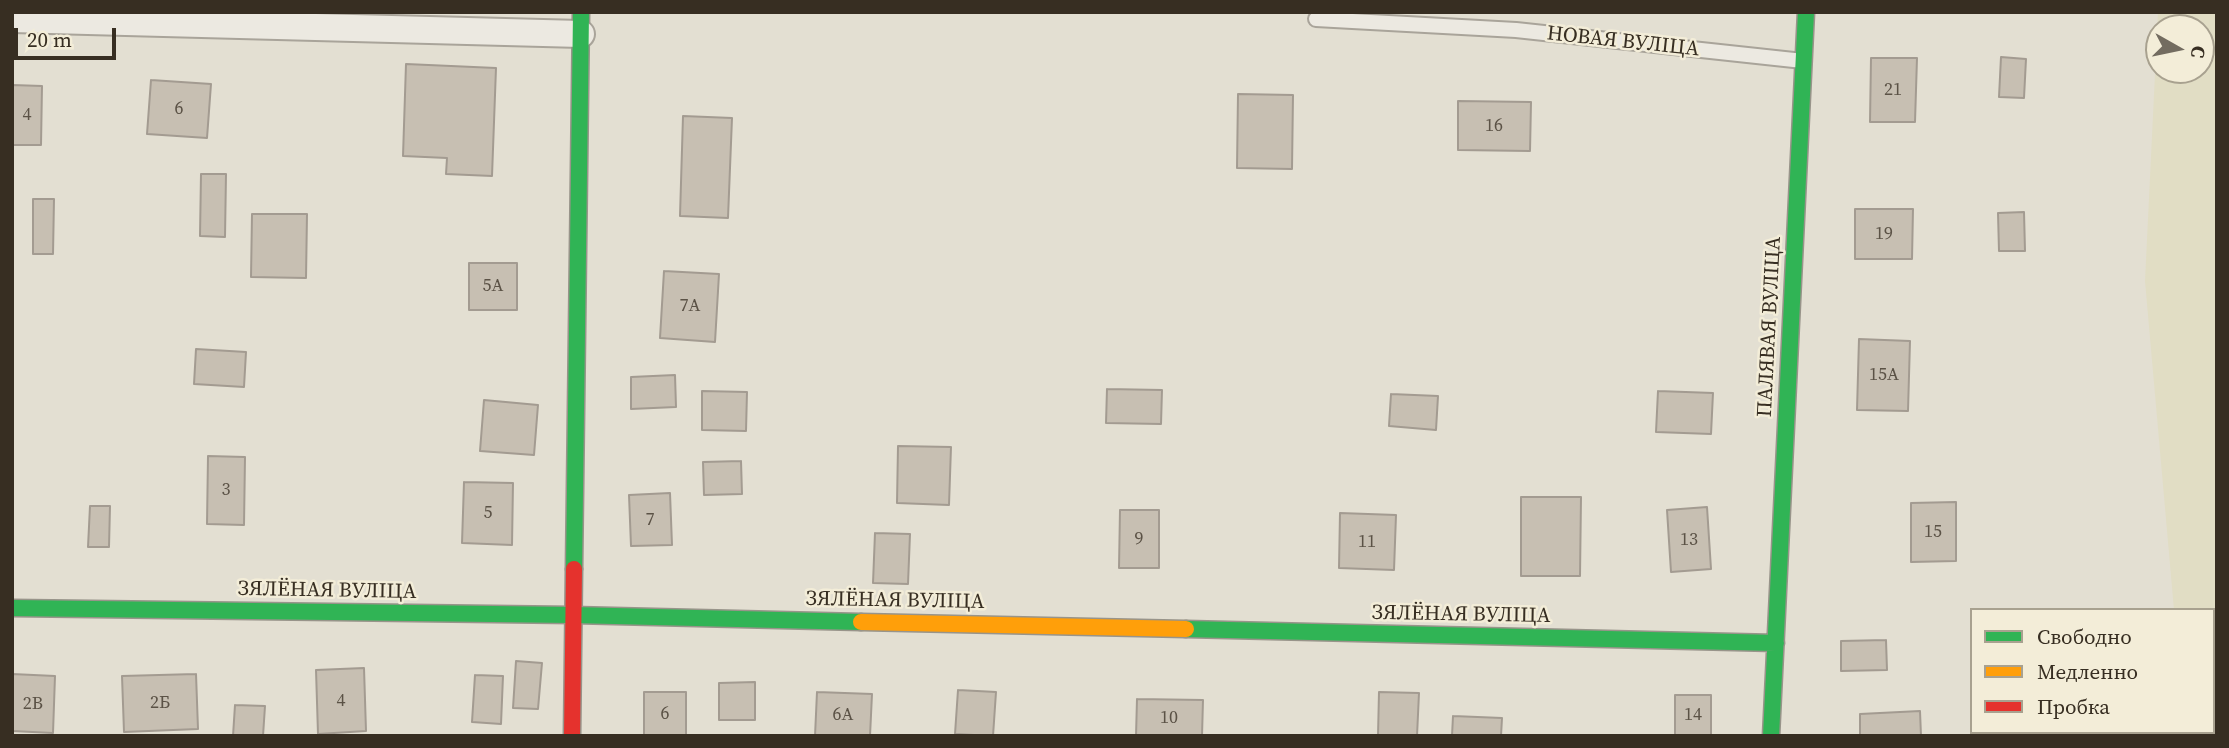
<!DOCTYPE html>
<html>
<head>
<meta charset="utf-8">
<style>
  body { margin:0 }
  #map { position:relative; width:2229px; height:748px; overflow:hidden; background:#e3dfd2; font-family:"Source Serif 4",serif }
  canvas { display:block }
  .frame { position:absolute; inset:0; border:14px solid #372e22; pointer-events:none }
  .legend { position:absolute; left:1970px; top:608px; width:245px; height:126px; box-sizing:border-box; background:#f3edd8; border:2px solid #a8a18f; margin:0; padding:9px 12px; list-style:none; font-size:21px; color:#372e22 }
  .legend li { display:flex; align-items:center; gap:14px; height:35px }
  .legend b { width:35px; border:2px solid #a8a18f }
  .north { position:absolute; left:2145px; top:14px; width:70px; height:70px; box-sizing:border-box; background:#f3edd8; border:2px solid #a8a18f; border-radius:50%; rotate:99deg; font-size:19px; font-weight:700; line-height:28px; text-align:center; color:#372e22 }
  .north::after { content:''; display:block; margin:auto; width:24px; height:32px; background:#736c60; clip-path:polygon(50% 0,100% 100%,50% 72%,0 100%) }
  .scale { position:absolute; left:14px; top:28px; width:102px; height:32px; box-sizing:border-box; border:4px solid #372e22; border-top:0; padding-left:9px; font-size:21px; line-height:24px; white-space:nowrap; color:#372e22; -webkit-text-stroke:5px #f3edd8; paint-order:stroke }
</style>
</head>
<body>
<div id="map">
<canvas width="2229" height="748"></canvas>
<div class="frame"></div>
<ul class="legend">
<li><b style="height:9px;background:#30b455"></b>Свободно</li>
<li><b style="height:9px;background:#ff9f0a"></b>Медленно</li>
<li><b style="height:9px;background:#e5322d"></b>Пробка</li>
</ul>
<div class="north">С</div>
<div class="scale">20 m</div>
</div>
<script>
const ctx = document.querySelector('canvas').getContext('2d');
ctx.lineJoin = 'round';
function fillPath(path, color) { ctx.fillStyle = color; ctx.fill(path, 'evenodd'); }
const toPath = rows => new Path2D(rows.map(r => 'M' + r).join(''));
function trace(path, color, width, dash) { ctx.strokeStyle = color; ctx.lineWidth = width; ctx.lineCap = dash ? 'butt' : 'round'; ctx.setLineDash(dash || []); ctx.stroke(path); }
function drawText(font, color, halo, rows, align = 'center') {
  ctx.font = font + ' "Source Serif 4",serif'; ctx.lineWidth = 5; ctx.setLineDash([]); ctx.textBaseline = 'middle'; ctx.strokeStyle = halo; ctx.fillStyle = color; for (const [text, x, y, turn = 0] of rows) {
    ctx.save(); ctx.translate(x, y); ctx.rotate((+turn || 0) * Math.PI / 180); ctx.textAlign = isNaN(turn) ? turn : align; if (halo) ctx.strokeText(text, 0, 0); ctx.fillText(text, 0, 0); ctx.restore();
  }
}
fillPath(toPath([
  [2158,12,2217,12,2217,736,2185,736,2184,732,2213,732,2213,610,2174,610,2145,281],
  [2159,28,2201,28,2201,70,2159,70]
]), '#e1ddc4');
const building = toPath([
  [2001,57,2026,59,2024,98,1999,97,2001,57],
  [1871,58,1917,58,1915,122,1870,122,1871,58],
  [406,64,496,68,492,176,446,174,447,158,403,156,406,64],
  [151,80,211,84,207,138,147,134,151,80],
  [12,85,42,86,41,145,12,145,12,85],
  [1238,94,1293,95,1292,169,1237,168,1238,94],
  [1458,101,1531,102,1530,151,1458,150,1458,101],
  [683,116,732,118,728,218,680,216,683,116],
  [201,174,226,174,225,237,200,236,201,174],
  [33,199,54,199,53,254,33,254,33,199],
  [1855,209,1913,209,1912,259,1855,259,1855,209],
  [2024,212,2025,251,1999,251,1998,213,2024,212],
  [252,214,307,214,306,278,251,277,252,214],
  [469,263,517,263,517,310,469,310,469,263],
  [664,271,719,274,715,342,660,338,664,271],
  [1859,339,1910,341,1908,411,1857,410,1859,339],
  [196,349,246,352,244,387,194,384,196,349],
  [675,375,676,407,631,409,631,377,675,375],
  [1107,389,1162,390,1161,424,1106,423,1107,389],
  [702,391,747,392,746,431,702,430,702,391],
  [1658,391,1713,393,1711,434,1656,432,1658,391],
  [1391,394,1438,396,1436,430,1389,426,1391,394],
  [484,400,538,405,534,455,480,451,484,400],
  [898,446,951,447,949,505,897,503,898,446],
  [208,456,245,457,244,525,207,524,208,456],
  [741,461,742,494,704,495,703,462,741,461],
  [464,482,513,483,512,545,462,543,464,482],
  [670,493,672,545,631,546,629,495,670,493],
  [1521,497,1581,497,1580,576,1521,576,1521,497],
  [1956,502,1956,561,1911,562,1911,503,1956,502],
  [90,506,110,506,109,547,88,547,90,506],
  [1707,507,1711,569,1671,572,1667,510,1707,507],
  [1120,510,1159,510,1159,568,1119,568,1120,510],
  [1340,513,1396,515,1394,570,1339,568,1340,513],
  [875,533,910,534,908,584,873,583,875,533],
  [1886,640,1887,670,1841,671,1841,641,1886,640],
  [516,661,542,663,538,709,513,708,516,661],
  [364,668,366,731,318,734,316,670,364,668],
  [12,674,55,676,53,733,12,731,12,674],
  [196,674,198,729,124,732,122,676,196,674],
  [475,675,503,676,501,724,472,722,475,675],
  [755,682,755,720,719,720,719,683,755,682],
  [958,690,996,692,993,736,955,734,958,690],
  [644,692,686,692,686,736,644,736,644,692],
  [817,692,872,694,870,736,815,736,817,692],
  [1379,692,1419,693,1417,736,1378,736,1379,692],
  [1675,695,1711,695,1711,736,1675,736,1675,695],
  [1137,699,1203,700,1202,736,1136,736,1137,699],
  [235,705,265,706,263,736,233,736,235,705],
  [1920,711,1921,736,1860,736,1860,714,1920,711],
  [1453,716,1502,718,1501,736,1452,736,1453,716],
  [1998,732,2023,732,2024,736,1998,736,1998,732],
  [2052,732,2085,732,2085,736,2053,736,2052,732]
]);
fillPath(building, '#c7bfb2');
trace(building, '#a39b91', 2);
const lane = toPath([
  [1316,19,1516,30,1803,61]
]);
const street = toPath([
  [12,19,581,34]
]);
const fast = toPath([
  [574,569,581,12],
  [12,608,573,615,861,622],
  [1186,629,1776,643],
  [1771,736,1806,12]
]);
const slow = toPath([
  [861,622,1186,629]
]);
const jam = toPath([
  [572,736,574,569]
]);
trace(lane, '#a9a49a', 18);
trace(street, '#a9a49a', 30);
trace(fast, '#98948a', 19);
trace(slow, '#98948a', 19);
trace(jam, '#98948a', 19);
trace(lane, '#ece9e1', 14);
trace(street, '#ece9e1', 26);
trace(fast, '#30b455', 16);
trace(slow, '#ff9f0a', 16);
trace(jam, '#e5322d', 16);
drawText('18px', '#5b5246', null, [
  ["21",1893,90],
  ["6",179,109],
  ["4",27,115],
  ["16",1494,126],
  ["19",1884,234],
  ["5А",493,286],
  ["7А",690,306],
  ["15А",1884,375],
  ["3",226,490],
  ["5",488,513],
  ["7",650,520],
  ["15",1933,532],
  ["9",1139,539],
  ["13",1689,540],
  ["11",1367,542],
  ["4",341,701],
  ["2Б",160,703],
  ["2В",33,704],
  ["6",665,714],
  ["6А",843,715],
  ["14",1693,715],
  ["10",1169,718]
]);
drawText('21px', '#372e22', '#f3edd8', [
  ["НОВАЯ ВУЛІЦА",1623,42,6],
  ["ПАЛЯВАЯ ВУЛІЦА",1770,327,-87],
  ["ЗЯЛЁНАЯ ВУЛІЦА",327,591,1],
  ["ЗЯЛЁНАЯ ВУЛІЦА",895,601,1],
  ["ЗЯЛЁНАЯ ВУЛІЦА",1461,615,1]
]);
</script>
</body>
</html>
